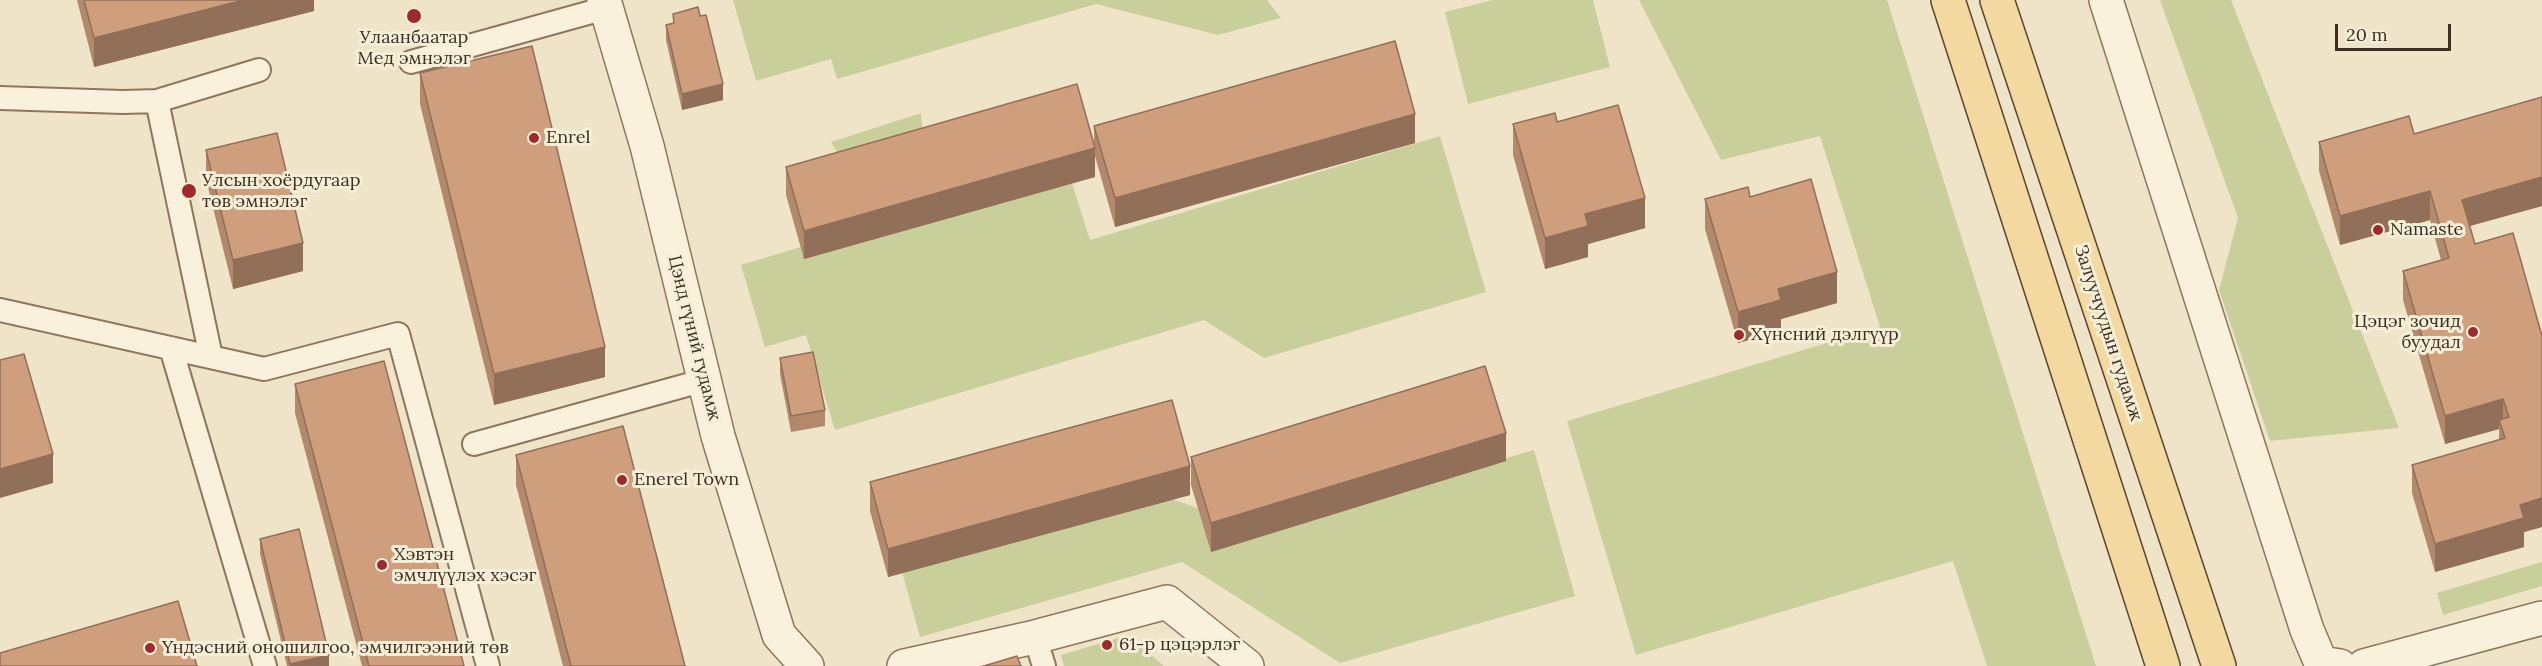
<!DOCTYPE html>
<html>
<head>
<meta charset="utf-8">
<style>
  body { margin:0 }
  #map { position:relative; width:2542px; height:666px; overflow:hidden; background:#f0e4c8; font-family:Lora,serif }
  canvas { display:block }
  .scale { position:absolute; left:2335px; top:24px; width:116px; height:27px; box-sizing:border-box; border:3px solid #3d2e20; border-top:0; padding-left:8px; font-size:18px; line-height:21px; white-space:nowrap; color:#3d2e20; -webkit-text-stroke:4px #f7eed8; paint-order:stroke }
</style>
</head>
<body>
<div id="map">
<canvas width="2542" height="666"></canvas>
<div class="scale">20 m</div>
</div>
<script>
const ctx = document.querySelector('canvas').getContext('2d');
ctx.lineJoin = 'round';
function fillPath(path, color) { ctx.fillStyle = color; ctx.fill(path, 'evenodd'); }
const toPath = rows => new Path2D(rows.map(r => 'M' + r).join(''));
function trace(path, color, width, dash) { ctx.strokeStyle = color; ctx.lineWidth = width; ctx.lineCap = dash ? 'butt' : 'round'; ctx.setLineDash(dash || []); ctx.stroke(path); }
function drawText(font, color, halo, rows, align = 'center') {
  ctx.font = font + ' Lora,serif'; ctx.lineWidth = 6; ctx.setLineDash([]); ctx.textBaseline = 'middle'; ctx.strokeStyle = halo; ctx.fillStyle = color; for (const [text, x, y, turn = 0] of rows) {
    ctx.save(); ctx.translate(x, y); ctx.rotate((+turn || 0) * Math.PI / 180); ctx.textAlign = isNaN(turn) ? turn : align; if (halo) ctx.strokeText(text, 0, 0); ctx.fillText(text, 0, 0); ctx.restore();
  }
}
fillPath(toPath([
  [733,0,1267,0,1281,18,1218,35,1096,4,837,79,831,59,756,81],
  [1493,0,1593,0,1610,67,1468,104,1445,12],
  [1639,0,1887,0,2096,666,1987,666,1953,561,1636,655,1567,421,1880,327,1820,136,1721,160],
  [2160,0,2231,0,2399,428,2270,441,2219,290,2238,218],
  [921,113,923,135,842,161,831,142],
  [1440,136,1486,292,1264,358,1204,320,835,430,806,335,765,347,741,265,1067,167,1090,240],
  [1534,450,1575,596,1340,663,1182,562,920,637,899,561,1146,490,1258,529],
  [2542,562,2542,586,2443,615,2437,593],
  [1128,635,1164,666,1064,666,1061,655]
]), '#c9cf9b');
const lane = toPath([
  [411,62,606,8],
  [0,98,123,102,157,101,259,70],
  [157,101,211,357],
  [0,310,264,369,398,334,488,666],
  [171,348,265,666],
  [474,444,705,380],
  [1035,637,1044,666]
]);
const street = toPath([
  [604,0,647,146,718,436,779,635,807,666],
  [2106,0,2307,630,2321,663,2340,666],
  [904,666,1035,637,1167,602,1247,666],
  [2364,666,2542,618]
]);
const primary = toPath([
  [1948,0,2163,666],
  [1997,0,2219,666]
]);
trace(lane, '#8d765c', 26);
trace(street, '#8d765c', 36);
trace(primary, '#5b4430', 36);
trace(lane, '#faf1dc', 22);
trace(street, '#faf1dc', 33);
trace(primary, '#f3d9a0', 33);
fillPath(toPath([
  [77,0,314,0,314,11,94,67],
  [673,14,700,16,723,100,682,110,666,40,666,25,673,23],
  [420,73,605,377,494,405,420,104],
  [2542,97,2542,206,2470,226,2475,244,2542,336,2542,527,2524,532,2524,547,2435,572,2412,493,2412,465,2499,440,2499,429,2445,444,2403,300,2403,271,2441,260,2430,220,2340,245,2319,171,2319,142,2414,134],
  [1557,122,1645,228,1588,244,1588,257,1545,269,1513,155,1513,124],
  [1094,126,1415,143,1115,227,1095,156,1095,177,804,259,786,195,786,167,1094,147],
  [206,150,303,271,233,289,206,179],
  [1750,197,1837,303,1781,319,1781,331,1738,343,1705,229,1705,199],
  [780,358,825,410,825,426,791,432,780,374],
  [295,384,464,666,362,666,295,413],
  [516,455,685,666,563,666,516,485],
  [1191,457,1506,461,1211,552,1191,485],
  [870,482,1190,495,888,577,870,511],
  [260,539,329,666,287,666,260,554]
]), '#b2896c');
fillPath(toPath([
  [244,0,314,0,314,11,94,67,94,38],
  [723,84,723,100,682,110,682,94],
  [1415,114,1415,143,1115,227,1115,198],
  [1095,148,1095,177,804,259,804,231],
  [2542,177,2542,206,2462,228,2462,200],
  [2430,191,2430,220,2340,245,2340,216],
  [1645,198,1645,228,1588,244,1588,257,1545,269,1545,238,1585,214],
  [303,243,303,271,233,289,233,260],
  [1837,272,1837,303,1781,319,1781,331,1738,343,1738,312,1778,289],
  [605,347,605,377,494,405,494,374],
  [2503,399,2503,428,2499,420,2499,429,2445,444,2445,416],
  [1506,433,1506,461,1211,552,1211,523],
  [53,454,53,483,0,498,0,469],
  [1190,466,1190,495,888,577,888,549],
  [2542,498,2542,527,2524,532,2524,547,2435,572,2435,544,2520,505],
  [329,655,329,666,290,666,290,664]
]), '#916f58');
const building = toPath([
  [84,0,244,0,94,38,84,0],
  [698,7,700,16,706,15,723,84,682,94,666,25,674,23,673,14,698,7],
  [1395,41,1415,114,1115,198,1094,126,1395,41],
  [532,46,605,347,494,374,420,73,532,46],
  [1077,84,1095,148,804,231,786,167,1077,84],
  [2542,97,2542,177,2462,200,2475,244,2513,233,2542,336,2542,498,2520,505,2524,518,2435,544,2412,465,2505,438,2499,420,2509,417,2503,399,2445,416,2403,271,2449,258,2430,191,2340,216,2319,142,2409,116,2414,134,2542,97],
  [1618,105,1645,198,1585,214,1588,226,1545,238,1513,124,1555,113,1557,122,1618,105],
  [277,133,303,243,233,260,206,150,277,133],
  [1811,179,1837,272,1778,289,1781,300,1738,312,1705,199,1748,187,1750,197,1811,179],
  [813,352,825,410,791,416,780,358,813,352],
  [24,354,53,454,0,469,0,360,24,354],
  [384,361,464,666,369,666,295,384,384,361],
  [1485,366,1506,433,1211,523,1191,457,1485,366],
  [1172,400,1190,466,888,549,870,482,1172,400],
  [623,426,685,666,571,666,516,455,623,426],
  [299,529,329,655,290,664,260,539,299,529],
  [178,601,197,666,0,666,0,653,178,601],
  [1017,656,1021,666,984,666,1017,656]
]);
fillPath(building, '#cf9f7d');
trace(building, '#916f58', 1.5);
for (const [x, y, r, color] of [
  [414,16,8,"#9e2a2b"],
  [534,138,6,"#9e2a2b"],
  [189,191,8,"#9e2a2b"],
  [2378,230,6,"#9e2a2b"],
  [2473,332,6,"#9e2a2b"],
  [1739,335,6,"#9e2a2b"],
  [622,480,6,"#9e2a2b"],
  [382,565,6,"#9e2a2b"],
  [1107,645,6,"#9e2a2b"],
  [150,648,6,"#9e2a2b"]
]) { const dot = new Path2D(); dot.arc(x, y, r, 0, 2 * Math.PI); ctx.fillStyle = color; ctx.fill(dot); trace(dot, '#f7eed8', 2); }
drawText('18px', '#3d2e20', '#f7eed8', [
  ["Улаанбаатар",414,38,"center"],
  ["Мед эмнэлэг",414,59,"center"],
  ["Enrel",546,138],
  ["Улсын хоёрдугаар",202,181],
  ["төв эмнэлэг",202,202],
  ["Namaste",2390,230],
  ["Цэцэг зочид",2461,322,"right"],
  ["буудал",2461,343,"right"],
  ["Хүнсний дэлгүүр",1751,335],
  ["Enerel Town",634,480],
  ["Хэвтэн",394,555],
  ["эмчлүүлэх хэсэг",394,576],
  ["61-р цэцэрлэг",1119,645],
  ["Үндэсний оношилгоо, эмчилгээний төв",162,648]
], 'left');
drawText('18px', '#3d2e20', '#f7eed8', [
  ["Залуучуудын гудамж",2108,333,72],
  ["Цэнд гүний гудамж",694,338,76]
]);
</script>
</body>
</html>
